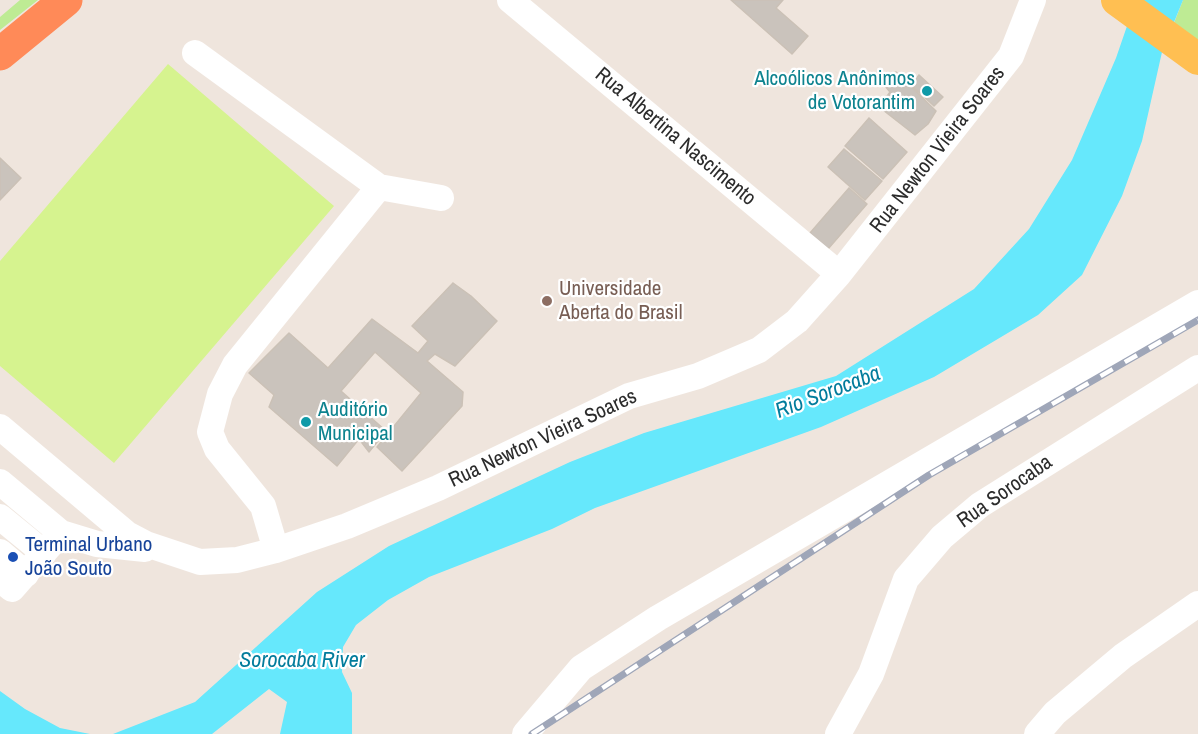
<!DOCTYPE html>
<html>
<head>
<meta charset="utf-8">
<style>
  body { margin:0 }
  canvas { display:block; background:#efe5dd }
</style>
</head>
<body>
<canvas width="1198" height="734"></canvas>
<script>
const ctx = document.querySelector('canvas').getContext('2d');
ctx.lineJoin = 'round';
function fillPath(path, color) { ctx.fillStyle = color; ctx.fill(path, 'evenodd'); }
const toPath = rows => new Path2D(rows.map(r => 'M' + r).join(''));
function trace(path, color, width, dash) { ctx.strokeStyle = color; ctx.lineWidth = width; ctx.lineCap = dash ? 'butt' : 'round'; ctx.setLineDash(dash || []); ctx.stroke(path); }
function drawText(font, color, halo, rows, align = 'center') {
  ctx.font = font + ' "Archivo Narrow",sans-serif'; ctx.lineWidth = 4.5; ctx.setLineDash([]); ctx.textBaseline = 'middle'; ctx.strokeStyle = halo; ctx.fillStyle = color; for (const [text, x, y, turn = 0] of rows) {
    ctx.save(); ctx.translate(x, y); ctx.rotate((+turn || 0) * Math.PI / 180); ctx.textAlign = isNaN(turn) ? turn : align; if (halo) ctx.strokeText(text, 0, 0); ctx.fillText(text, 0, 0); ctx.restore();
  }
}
fillPath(toPath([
  [20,0,38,0,0,30,0,17],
  [1183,0,1198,0,1198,41,1174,23]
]), '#beeb94');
fillPath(toPath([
  [168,64,334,206,114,463,0,366,0,261]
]), '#d6f38f');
fillPath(toPath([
  [1136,0,1183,0,1162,52,1142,141,1122,196,1082,275,1038,315,934,377,821,427,595,508,552,529,429,577,388,600,356,625,343,647,342,672,352,693,352,734,280,734,287,702,269,689,212,734,113,734,195,702,317,592,389,546,570,462,644,433,836,376,974,289,1029,229,1072,160,1116,58],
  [0,691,25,709,60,728,90,734,0,734]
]), '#66e8fc');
const building = toPath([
  [731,0,783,0,776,8,808,36,792,54,731,0],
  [896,72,936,111,928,124,915,135,874,103,878,99,883,102,890,92,885,86,896,72],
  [919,75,943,97,934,106,911,85,919,75],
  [869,118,907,152,883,179,845,146,869,118],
  [844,149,882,181,865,200,828,167,844,149],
  [0,158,21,178,0,200,0,158],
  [849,188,867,204,828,249,810,233,849,188],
  [453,283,471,296,497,321,455,366,435,354,427,361,463,392,462,406,402,471,377,447,421,393,375,352,341,391,386,431,369,452,359,439,337,466,269,407,274,395,249,373,289,333,328,368,372,319,418,353,428,341,412,326,453,283]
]);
fillPath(building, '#cac3bc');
trace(building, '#cbc1b6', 1.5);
trace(toPath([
  [510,0,839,274],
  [195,53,379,187,235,365,220,394,210,432,217,449,263,506,276,550],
  [379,187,441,198],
  [0,427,127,534,146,544,200,562,237,560,276,550,347,526,438,488,629,396,698,376,759,350,797,321,839,274,1011,56,1033,0],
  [0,482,61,533,97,544,145,549],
  [0,517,44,553],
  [0,552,26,574],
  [0,579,12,589,61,533],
  [525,734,581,668,658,618,1198,303],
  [838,734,871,674,906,579,942,537,980,505,1198,368],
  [1037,734,1055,713,1123,656,1198,604]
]), '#fff', 26);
trace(toPath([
  [1117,0,1198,59]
]), '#ffbf52', 32);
trace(toPath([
  [0,54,66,0]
]), '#ff8a58', 33);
const rail = toPath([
  [532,734,929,475,1198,320]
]);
trace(rail, '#9fa6b8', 7);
trace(rail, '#fff', 4.5, [14]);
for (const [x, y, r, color] of [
  [927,91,6,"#0f9aa8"],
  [547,301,6,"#8d6e63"],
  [306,422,6,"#0f9aa8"],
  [13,557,6,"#1a4fb4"]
]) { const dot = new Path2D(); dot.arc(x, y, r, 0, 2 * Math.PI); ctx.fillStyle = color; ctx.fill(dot); trace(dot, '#fff', 2); }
drawText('21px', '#0d838f', '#fff', [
  ["Alcoólicos Anônimos",915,79],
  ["de Votorantim",915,103],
  ["Auditório",318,410,"left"],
  ["Municipal",318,434,"left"]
], 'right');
drawText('21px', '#2c2c2c', '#fff', [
  ["Rua Albertina Nascimento",675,137,40],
  ["Rua Newton Vieira Soares",938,150,-52],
  ["Rua Newton Vieira Soares",543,439,-25],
  ["Rua Sorocaba",1005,492,-35]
]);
drawText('21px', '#785e54', '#fff', [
  ["Universidade",559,289],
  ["Aberta do Brasil",559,313]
], 'left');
drawText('21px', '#164399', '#fff', [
  ["Terminal Urbano",25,545],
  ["João Souto",25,569]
], 'left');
drawText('italic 22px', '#027c9c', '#fff', [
  ["Rio Sorocaba",828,393,-21],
  ["Sorocaba River",302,661]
]);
</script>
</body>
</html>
